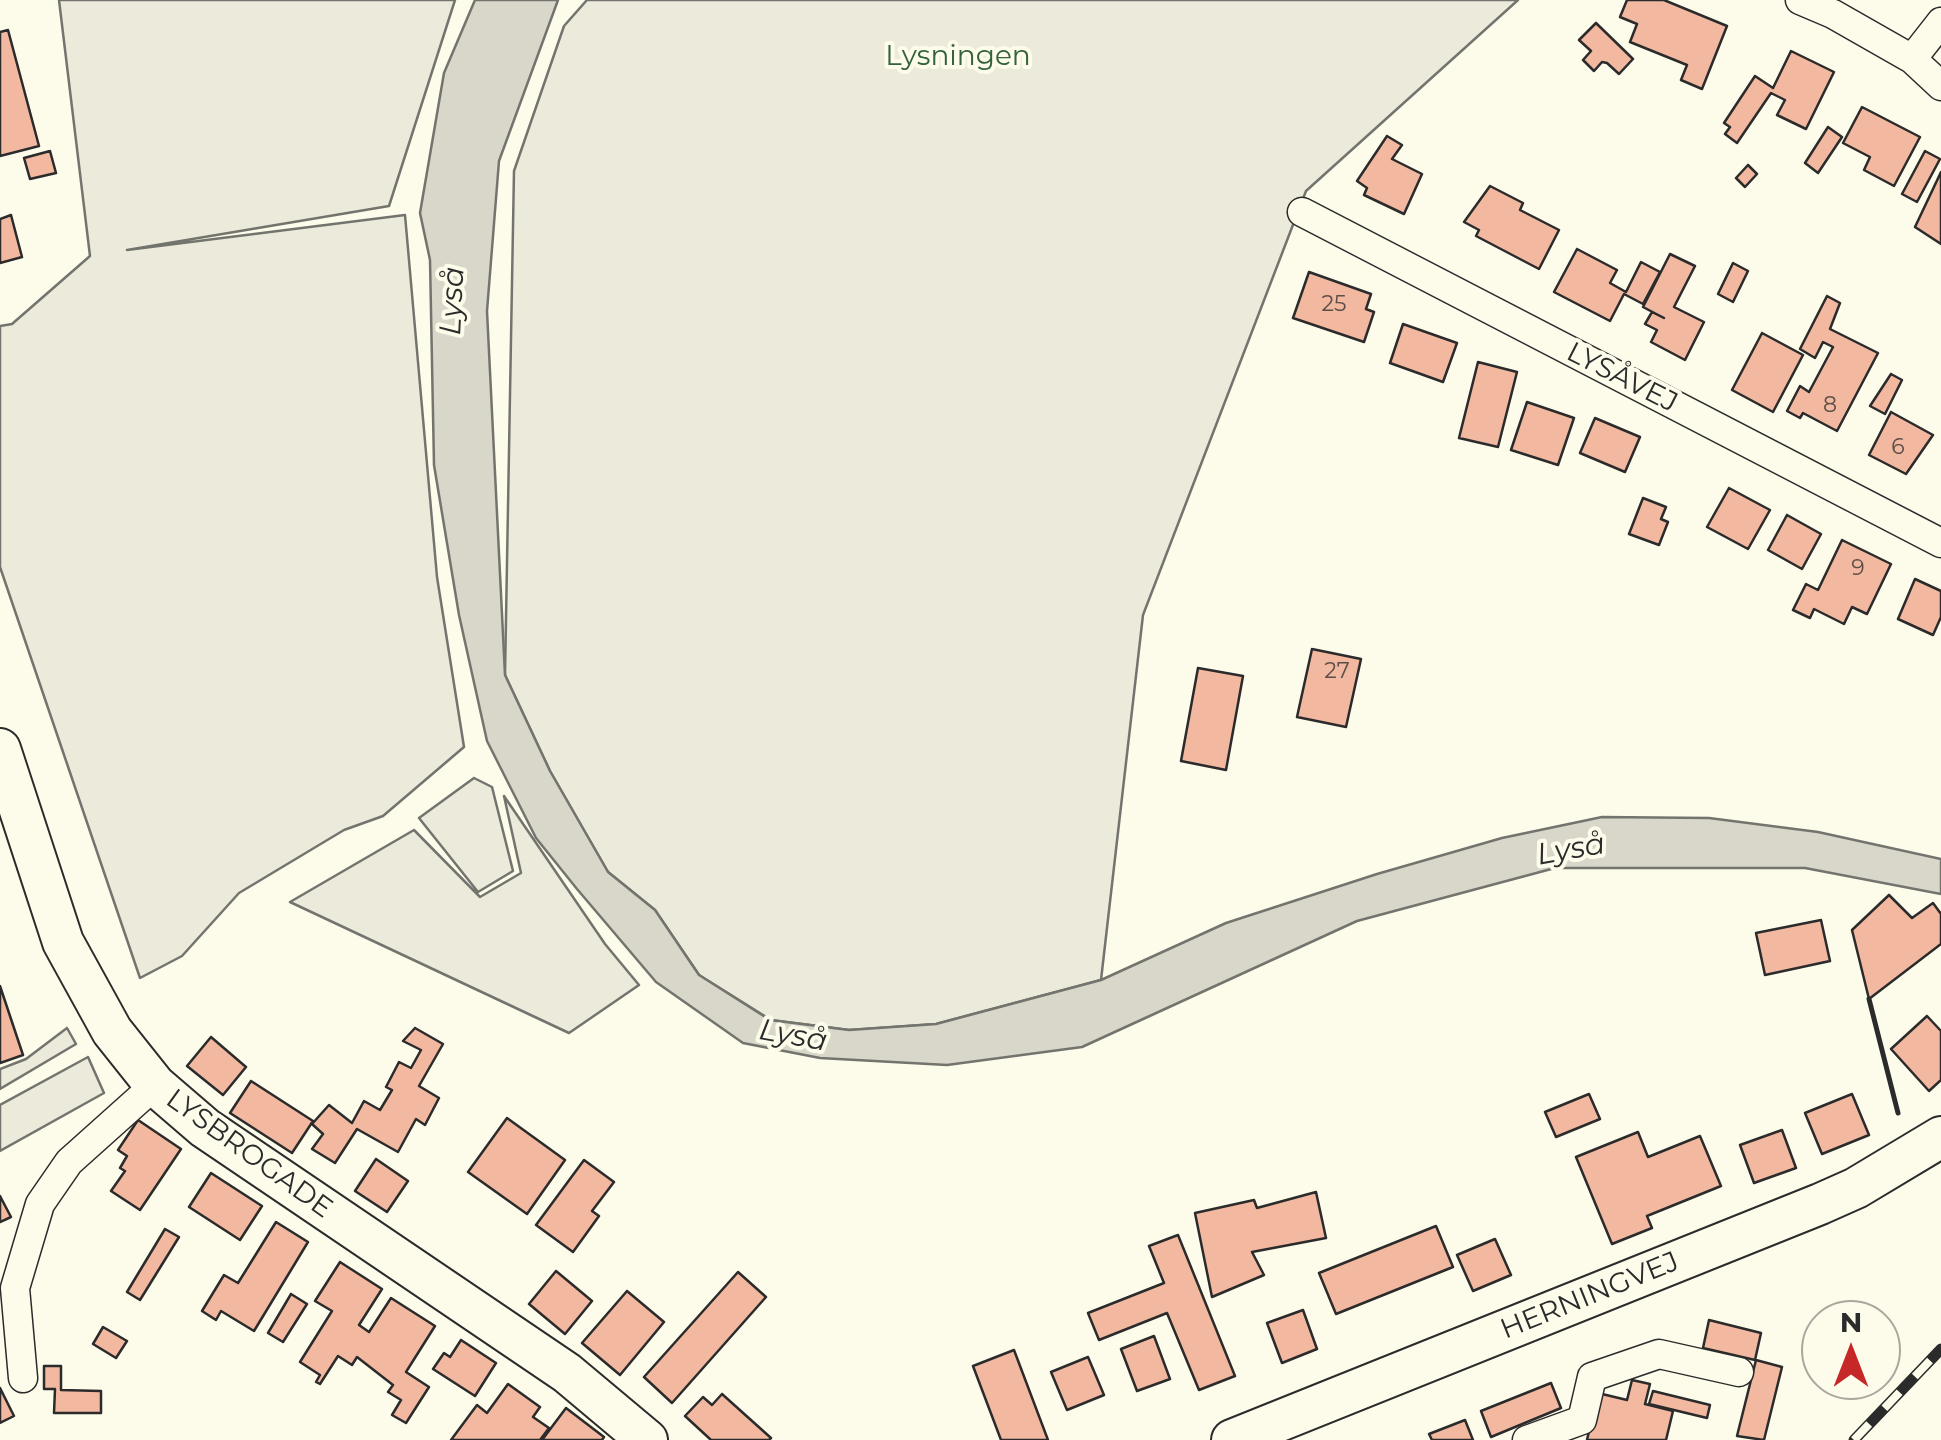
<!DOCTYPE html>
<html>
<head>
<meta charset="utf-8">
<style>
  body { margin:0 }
  #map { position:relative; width:1941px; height:1440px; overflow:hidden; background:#fdfbea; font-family:Montserrat,sans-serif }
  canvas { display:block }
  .north { position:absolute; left:1801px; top:1300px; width:100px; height:100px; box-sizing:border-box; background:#fdfbea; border:2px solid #a9a89e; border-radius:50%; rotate:0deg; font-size:28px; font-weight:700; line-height:40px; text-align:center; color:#2b2b2b }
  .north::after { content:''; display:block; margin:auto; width:35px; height:45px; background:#c62828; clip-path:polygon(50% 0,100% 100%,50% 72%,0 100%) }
</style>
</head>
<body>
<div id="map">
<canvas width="1941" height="1440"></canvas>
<div class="north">N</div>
</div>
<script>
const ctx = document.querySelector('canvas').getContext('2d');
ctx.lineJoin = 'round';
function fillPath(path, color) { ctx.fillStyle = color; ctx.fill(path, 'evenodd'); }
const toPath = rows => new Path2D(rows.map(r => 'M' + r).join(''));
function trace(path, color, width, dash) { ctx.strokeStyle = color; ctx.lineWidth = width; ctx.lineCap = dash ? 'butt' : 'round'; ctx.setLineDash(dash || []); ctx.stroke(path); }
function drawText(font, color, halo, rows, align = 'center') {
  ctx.font = font + ' Montserrat,sans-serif'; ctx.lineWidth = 8; ctx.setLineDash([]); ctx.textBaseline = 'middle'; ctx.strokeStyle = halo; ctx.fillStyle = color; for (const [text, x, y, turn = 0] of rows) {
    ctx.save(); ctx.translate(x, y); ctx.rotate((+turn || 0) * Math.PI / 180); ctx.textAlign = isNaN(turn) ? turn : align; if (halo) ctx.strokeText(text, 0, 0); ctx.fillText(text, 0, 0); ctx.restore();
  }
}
const green = toPath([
  [59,0,455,0,389,206,127,250,405,215,437,577,464,747,383,816,344,830,239,893,182,956,140,978,0,567,0,326,12,324,90,256,59,0],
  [587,0,1518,0,1306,191,1143,615,1101,980,936,1024,849,1030,771,1020,699,975,655,910,608,872,550,771,505,675,514,171,564,26,587,0],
  [474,778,492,787,513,871,478,892,419,818,474,778],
  [504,796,605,944,639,985,569,1033,290,902,414,830,480,897,521,873,504,796],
  [67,1028,76,1044,0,1089,0,1069,26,1059,67,1028],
  [88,1057,104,1093,0,1151,0,1105,88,1057]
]);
fillPath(green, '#ecebdb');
trace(green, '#74746e', 2.5);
const water = toPath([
  [475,0,558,0,499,161,487,311,505,675,550,771,608,872,655,910,699,975,770,1020,849,1030,936,1024,1101,980,1226,923,1377,874,1502,838,1602,817,1709,818,1818,832,1941,859,1941,894,1805,868,1555,868,1357,921,1082,1047,947,1065,820,1058,743,1043,656,982,577,889,536,838,487,741,459,615,434,465,430,260,420,213,444,73,475,0]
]);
fillPath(water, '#d8d7c9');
trace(water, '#74746e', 2.5);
const building = toPath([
  [1627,0,1664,0,1727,26,1702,89,1681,80,1687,65,1630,42,1637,24,1620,17,1627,0],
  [1596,23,1633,59,1619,74,1607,63,1602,62,1594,71,1583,60,1591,51,1579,40,1596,23],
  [8,30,39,146,0,156,0,32,8,30],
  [1791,51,1834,72,1806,129,1777,115,1785,100,1771,93,1737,143,1725,134,1730,127,1724,123,1755,76,1773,88,1791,51],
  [1862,107,1920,137,1894,186,1864,170,1870,157,1843,143,1862,107],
  [1828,127,1842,137,1818,173,1805,163,1828,127],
  [1387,136,1402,145,1392,159,1422,174,1404,214,1364,195,1367,188,1357,181,1387,136],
  [50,151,56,173,30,179,24,158,50,151],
  [1925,151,1940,159,1917,202,1902,194,1925,151],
  [1748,165,1757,174,1745,187,1736,178,1748,165],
  [1941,172,1941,244,1915,227,1941,172],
  [1490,186,1523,203,1520,210,1559,230,1539,269,1476,236,1479,230,1464,222,1490,186],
  [11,215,22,257,0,263,0,219,11,215],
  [1577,249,1617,270,1610,283,1626,292,1641,262,1660,272,1643,304,1624,294,1610,321,1554,292,1577,249],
  [1670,254,1695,266,1674,307,1704,322,1685,360,1651,342,1657,330,1645,324,1652,312,1664,318,1643,307,1670,254],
  [1733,263,1748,271,1733,302,1718,294,1733,263],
  [1309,272,1371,294,1366,309,1374,312,1364,342,1293,318,1309,272],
  [1827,296,1840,303,1830,329,1878,353,1837,431,1803,413,1800,418,1787,411,1800,386,1809,392,1833,347,1823,342,1815,358,1800,349,1827,296],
  [1403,324,1457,343,1443,382,1390,363,1403,324],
  [1762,333,1803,355,1773,412,1732,390,1762,333],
  [1478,362,1517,372,1498,447,1459,438,1478,362],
  [1891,374,1902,380,1885,414,1870,406,1891,374],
  [1527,402,1574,418,1558,465,1511,450,1527,402],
  [1891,412,1933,435,1906,474,1869,455,1891,412],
  [1595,418,1640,437,1625,472,1580,453,1595,418],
  [1729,488,1770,510,1748,549,1707,527,1729,488],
  [1643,498,1666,507,1661,519,1668,522,1659,545,1629,534,1643,498],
  [1787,515,1821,534,1802,569,1768,550,1787,515],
  [1842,540,1891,564,1867,614,1852,607,1844,624,1814,609,1810,618,1793,610,1806,584,1818,590,1842,540],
  [1915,579,1941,591,1941,617,1933,635,1898,619,1915,579],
  [1312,649,1361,659,1346,727,1297,717,1312,649],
  [1198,668,1243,676,1226,770,1181,761,1198,668],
  [1889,895,1912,918,1933,903,1941,914,1941,944,1869,999,1852,930,1889,895],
  [1821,920,1830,961,1765,975,1756,933,1821,920],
  [0,986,23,1055,0,1063,0,986],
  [1927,1016,1941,1031,1941,1080,1929,1091,1891,1049,1927,1016],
  [415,1028,443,1044,419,1086,439,1098,425,1125,416,1119,398,1152,357,1129,335,1163,312,1149,323,1134,312,1124,329,1105,352,1123,364,1101,380,1110,392,1090,386,1087,399,1062,411,1068,421,1050,403,1041,415,1028],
  [211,1037,246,1067,223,1095,187,1066,211,1037],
  [251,1081,313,1121,292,1153,230,1113,251,1081],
  [1589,1094,1600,1119,1556,1137,1545,1112,1589,1094],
  [1852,1094,1869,1135,1822,1154,1805,1113,1852,1094],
  [507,1118,565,1160,527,1214,468,1172,507,1118],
  [138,1120,181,1149,140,1210,111,1191,125,1171,120,1168,127,1156,118,1150,138,1120],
  [1782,1130,1796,1168,1754,1183,1740,1145,1782,1130],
  [1638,1132,1648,1157,1700,1136,1721,1186,1647,1216,1652,1228,1612,1244,1576,1157,1638,1132],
  [376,1159,408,1181,387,1212,355,1191,376,1159],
  [584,1160,614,1182,592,1211,599,1216,573,1252,536,1225,584,1160],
  [211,1173,262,1206,240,1240,189,1207,211,1173],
  [1316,1192,1326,1238,1252,1252,1264,1275,1212,1297,1195,1213,1254,1200,1257,1208,1316,1192],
  [0,1196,11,1217,0,1222,0,1196],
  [276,1222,308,1242,254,1331,221,1311,216,1320,202,1311,224,1275,238,1283,276,1222],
  [1436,1226,1453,1267,1336,1314,1319,1273,1436,1226],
  [165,1229,179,1237,140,1300,127,1292,165,1229],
  [1178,1235,1235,1376,1199,1390,1167,1313,1099,1340,1088,1313,1164,1283,1149,1246,1178,1235],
  [1495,1239,1511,1275,1473,1291,1457,1255,1495,1239],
  [340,1262,382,1289,359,1325,369,1332,391,1298,435,1326,406,1372,429,1387,406,1423,392,1415,401,1400,388,1392,393,1385,357,1357,352,1365,338,1356,320,1384,316,1382,320,1375,300,1362,332,1311,315,1301,340,1262],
  [556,1271,592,1301,565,1334,529,1304,556,1271],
  [738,1272,766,1297,672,1403,644,1377,738,1272],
  [627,1291,664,1322,620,1375,582,1343,627,1291],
  [291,1294,307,1304,283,1342,268,1333,291,1294],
  [1303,1310,1317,1349,1282,1363,1267,1323,1303,1310],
  [1709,1320,1761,1333,1755,1360,1703,1348,1709,1320],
  [103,1327,127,1341,116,1358,93,1344,103,1327],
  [1154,1336,1170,1379,1137,1391,1121,1349,1154,1336],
  [461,1340,496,1363,475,1396,433,1369,444,1353,450,1357,461,1340],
  [1014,1350,1048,1440,1001,1440,973,1366,1014,1350],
  [1088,1357,1104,1395,1067,1410,1051,1372,1088,1357],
  [1756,1360,1782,1367,1764,1440,1737,1436,1756,1360],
  [44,1366,61,1366,61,1390,101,1391,101,1413,54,1413,55,1389,44,1389,44,1366],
  [1632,1380,1650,1384,1645,1404,1673,1411,1666,1440,1587,1440,1598,1393,1627,1400,1632,1380],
  [1551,1383,1561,1408,1491,1437,1481,1411,1551,1383],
  [508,1384,540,1407,533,1417,549,1428,540,1440,451,1440,477,1405,487,1413,508,1384],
  [0,1388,14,1416,0,1423,0,1388],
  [1653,1391,1710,1405,1707,1418,1649,1404,1653,1391],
  [722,1394,771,1438,769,1440,711,1440,685,1416,703,1397,712,1405,722,1394],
  [566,1408,604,1437,602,1440,542,1440,566,1408],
  [1465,1420,1473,1440,1432,1440,1429,1434,1465,1420]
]);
fillPath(building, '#f2b8a0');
trace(building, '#2b2b2b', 2.5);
const street = toPath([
  [1800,0,1833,14,1912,59,1941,86],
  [1912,59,1941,22],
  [1302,212,1941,543],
  [23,1378,15,1288,40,1204,69,1162,155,1085],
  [1527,1440,1582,1420,1592,1377,1659,1354,1739,1372]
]);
const secondary = toPath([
  [0,749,63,942,112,1031,155,1085,205,1128,567,1373,647,1440],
  [1232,1440,1820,1204,1856,1188,1941,1137]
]);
trace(street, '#2b2b2b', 31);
trace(secondary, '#2b2b2b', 44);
trace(street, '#fdfbea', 28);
trace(secondary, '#fdfbea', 40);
const rail = toPath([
  [1854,1440,1941,1349]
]);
trace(rail, '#2b2b2b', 11);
trace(rail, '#fdfbea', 8, [22]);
trace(toPath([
  [1869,999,1898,1113]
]), '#2b2b2b', 5);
drawText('22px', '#5d4e48', null, [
  ["25",1334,305],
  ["8",1830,406],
  ["6",1898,448],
  ["9",1858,569],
  ["27",1337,672]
]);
drawText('28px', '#34623c', '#fdfbea', [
  ["Lysningen",958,57]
]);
drawText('28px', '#2b2b2b', '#fdfbea', [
  ["LYSÅVEJ",1622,378,27],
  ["LYSBROGADE",249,1154,36],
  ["HERNINGVEJ",1590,1296,-22]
]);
drawText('italic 30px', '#2b2b2b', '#fdfbea', [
  ["Lyså",453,301,-87],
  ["Lyså",1571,850,-10],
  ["Lyså",793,1036,10]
]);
</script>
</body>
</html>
